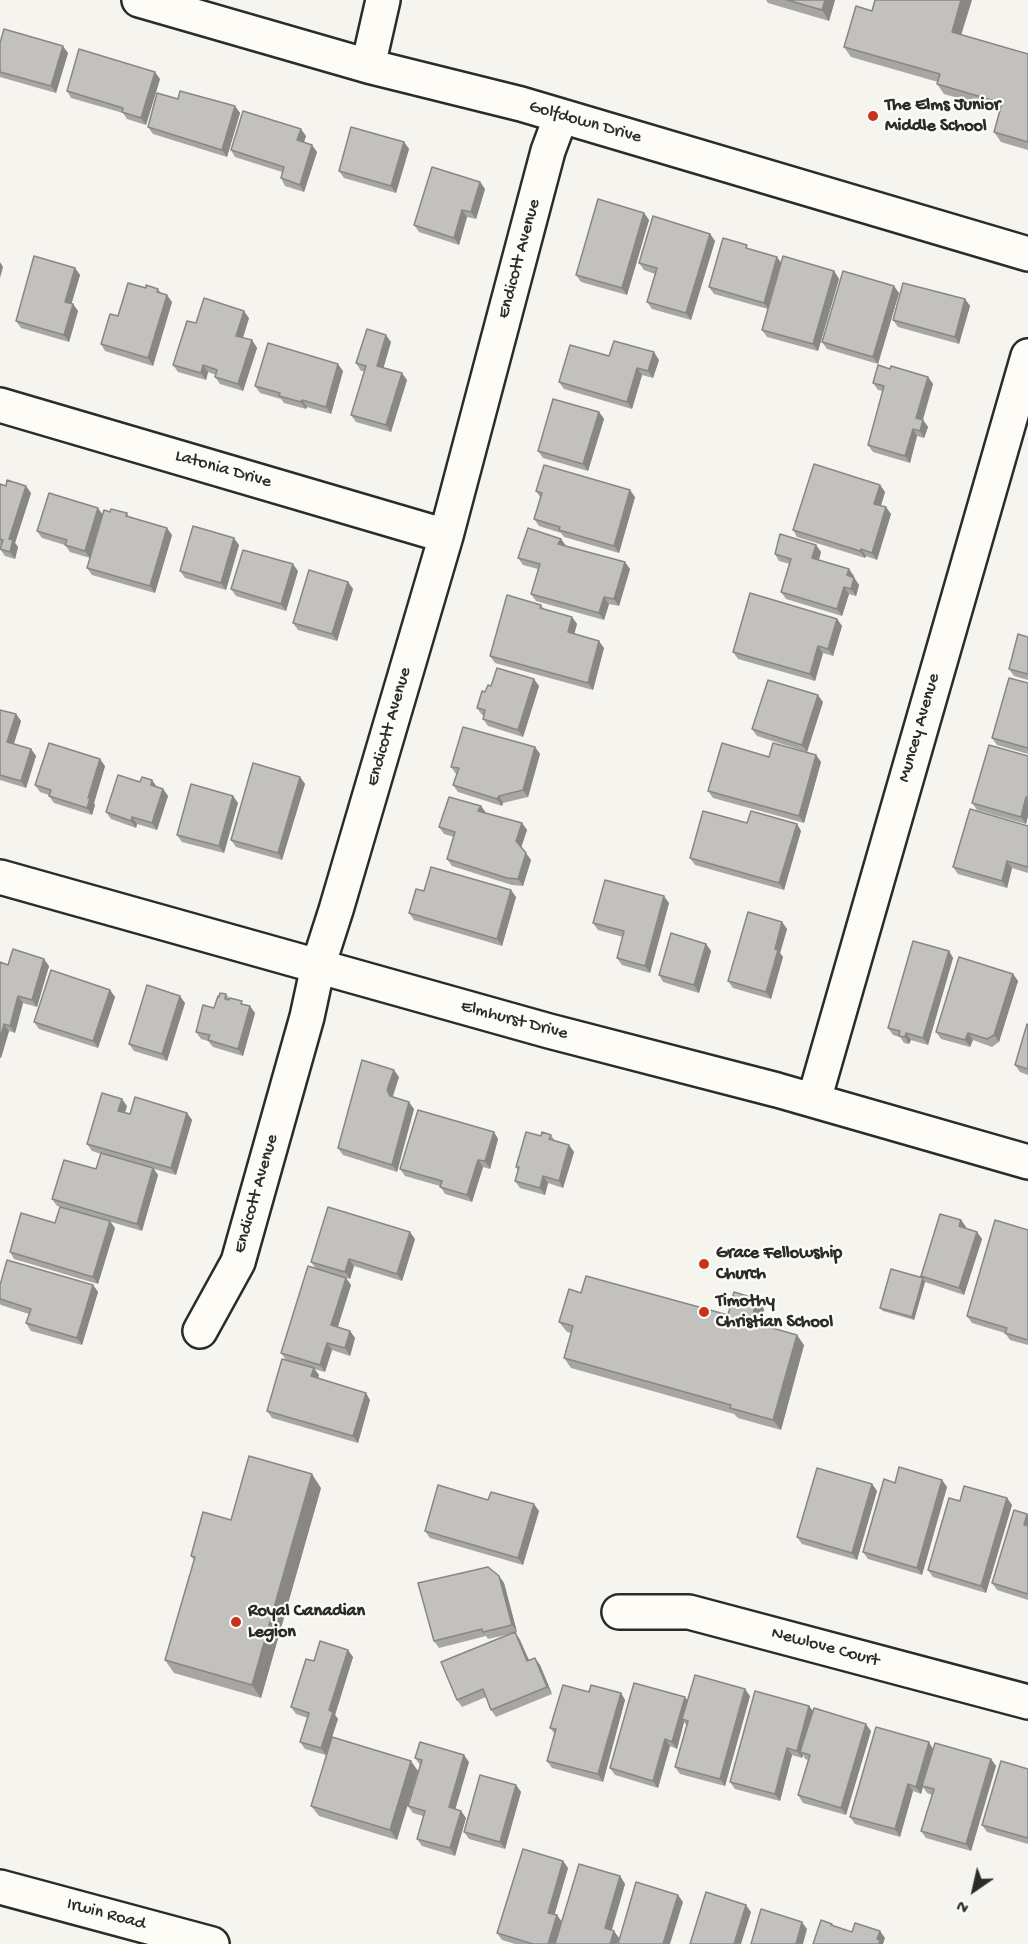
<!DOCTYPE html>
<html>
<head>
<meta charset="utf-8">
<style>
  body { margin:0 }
  #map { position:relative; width:1028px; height:1944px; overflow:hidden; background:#f5f4ef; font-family:"Gochi Hand",sans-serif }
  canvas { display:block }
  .north { position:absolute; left:944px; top:1860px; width:60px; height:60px; -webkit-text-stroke:4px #fdfcf7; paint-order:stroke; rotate:214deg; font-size:16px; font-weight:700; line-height:24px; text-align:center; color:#2b2b2b }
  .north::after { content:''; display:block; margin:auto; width:21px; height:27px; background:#2b2b2b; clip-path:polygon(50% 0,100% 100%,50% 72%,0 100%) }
</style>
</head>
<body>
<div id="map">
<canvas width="1028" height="1944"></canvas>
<div class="north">N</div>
</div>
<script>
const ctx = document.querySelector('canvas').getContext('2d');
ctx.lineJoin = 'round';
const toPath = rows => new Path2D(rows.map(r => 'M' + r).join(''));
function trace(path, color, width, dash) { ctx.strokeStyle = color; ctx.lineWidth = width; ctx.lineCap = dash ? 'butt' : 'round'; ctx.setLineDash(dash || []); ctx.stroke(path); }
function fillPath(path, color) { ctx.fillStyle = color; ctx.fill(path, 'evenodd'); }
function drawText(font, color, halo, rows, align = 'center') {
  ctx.font = font + ' "Gochi Hand",sans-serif'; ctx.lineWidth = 4.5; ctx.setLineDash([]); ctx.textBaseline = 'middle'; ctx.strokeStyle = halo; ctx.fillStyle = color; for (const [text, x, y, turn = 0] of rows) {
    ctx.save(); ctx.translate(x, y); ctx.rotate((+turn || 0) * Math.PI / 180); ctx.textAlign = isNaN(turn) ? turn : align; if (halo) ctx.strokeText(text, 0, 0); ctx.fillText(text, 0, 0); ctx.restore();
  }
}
const minor = toPath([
  [139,0,368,66,521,104,1028,254],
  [368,66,383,0],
  [0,405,446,536],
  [0,877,549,1031,777,1090,1028,1162],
  [814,1100,1028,356],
  [200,1331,238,1262,307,1017,318,966,336,910,446,536,548,151,561,116],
  [619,1612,689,1612,1028,1702],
  [0,1887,212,1944]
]);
trace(minor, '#2b2b2b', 38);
trace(minor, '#fdfcf7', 33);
fillPath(toPath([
  [766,0,835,0,829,21,768,3],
  [872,11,962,35,1028,54,1028,150,1001,142,994,132,1000,110,944,94,937,84,938,82,851,57,844,47],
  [0,43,68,53,56,93,0,77],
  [160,79,146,125,127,119,123,113,71,98,67,91],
  [235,106,240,113,227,157,153,134,148,127],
  [306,136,304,142,317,152,304,192,285,186,281,178,282,172,235,157,231,150],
  [404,142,409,149,396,193,344,178,339,171],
  [480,182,485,189,476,219,467,217,459,245,419,232,414,225],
  [644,213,649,220,627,295,581,282,576,275],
  [710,234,715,241,691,320,652,309,647,302,655,274,644,270,639,263],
  [750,250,781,263,834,271,839,279,818,351,767,337,762,330,768,309,714,294,709,287],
  [75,268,80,275,71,304,73,304,78,311,69,342,21,328,16,321],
  [146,288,158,289,161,293,172,302,153,366,105,351,101,344,118,316],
  [899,293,878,364,827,349,822,342],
  [965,299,970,306,959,344,898,327,893,320],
  [249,318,243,338,252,340,257,348,243,391,220,384,215,377,216,375,208,372,206,380,178,372,173,365,196,323],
  [391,342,383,368,407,380,391,432,356,422,351,415,364,371,361,371,356,363],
  [609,356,659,360,653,378,642,375,632,409,564,389,559,382],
  [890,369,928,377,933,384,923,420,928,427,924,438,917,436,910,463,873,452,868,445,883,391,878,390,873,383],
  [343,371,331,414,307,407,306,409,284,403,281,399,260,393,255,386],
  [599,412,604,419,588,471,543,458,538,451],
  [0,484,31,493,15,543,18,547,15,559,5,556,0,549,1,545,0,545],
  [880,485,885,492,881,506,891,514,877,560,866,556,865,558,797,537,793,530],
  [536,491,635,497,619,553,564,537,561,533,539,526,534,519,540,497],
  [110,512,127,513,129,517,172,535,155,593,92,575,87,568,99,528,90,558,70,552,65,545,42,538,37,531],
  [561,539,566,546,630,569,619,606,609,604,604,620,536,601,531,594,538,569,523,565,518,558],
  [239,545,226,590,185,578,180,571],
  [816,545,821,552,819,560,854,576,854,577,859,585,856,596,849,594,842,616,786,599,781,592,790,564,779,561,775,554],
  [298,571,286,611,236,596,231,589],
  [348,582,353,589,337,641,298,630,293,623],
  [541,605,544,609,572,617,577,624,574,634,604,648,593,690,495,663,490,656],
  [837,619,842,626,833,656,823,653,815,681,738,659,733,652],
  [1028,637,1028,680,1014,676,1009,669],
  [1028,683,1028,754,997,745,992,738],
  [491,686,539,686,523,737,488,726,483,719,484,715,482,715,477,708,485,692],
  [823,702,807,752,757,736,752,729],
  [0,710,16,714,21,721,14,744,31,749,36,756,26,788,0,780],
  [535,747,540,754,528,797,503,803,502,806,458,792,453,785,457,774,456,774,451,767],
  [816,755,821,762,804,823,713,798,708,791,769,757],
  [1028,756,1028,816,1026,824,977,810,972,803],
  [105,766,94,803,95,805,92,815,54,803,49,796,49,795,40,792,35,785],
  [300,777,305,784,282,860,236,847,231,840],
  [157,787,163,789,168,796,157,830,137,824,136,828,111,819,106,812],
  [233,796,238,803,224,853,182,842,177,835],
  [481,806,486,813,522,823,527,830,521,847,531,860,523,886,512,885,452,866,447,859,454,837,444,834,439,827],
  [747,823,797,824,801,831,784,890,695,865,690,858],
  [1028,826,1028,873,1012,868,1007,888,958,874,953,867],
  [424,891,516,897,502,946,414,920,409,913],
  [669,903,650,973,622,965,617,958,623,937,598,930,593,923],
  [782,922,787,929,780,953,783,957,771,999,733,988,728,981],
  [706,944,711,951,699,993,663,982,659,975],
  [949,951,953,958,928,1045,911,1040,909,1044,904,1043,900,1037,893,1035,888,1028],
  [0,962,8,965,49,966,37,1007,23,1003,15,1033,9,1031,1,1058,0,1058],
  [1013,974,1018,981,999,1042,992,1047,973,1040,970,1047,941,1039,936,1032],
  [110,990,115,997,98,1048,39,1029,34,1022],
  [226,994,230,999,245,1005,255,1013,243,1056,213,1047,208,1041,201,1039,196,1032,214,1008,219,997],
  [185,1003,167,1061,134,1051,129,1044],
  [1028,1025,1028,1075,1020,1072,1015,1065],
  [399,1077,393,1097,414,1109,397,1172,343,1155,338,1148],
  [127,1106,125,1113,130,1114,187,1113,192,1120,176,1175,154,1169,158,1175,142,1231,57,1206,52,1199,96,1169,101,1154,92,1151,87,1144],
  [494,1132,498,1139,490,1169,483,1167,472,1202,445,1194,440,1186,405,1176,400,1169],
  [551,1135,555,1141,569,1145,574,1152,563,1188,548,1183,545,1195,520,1188,515,1181,518,1171,516,1167,541,1136],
  [961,1220,966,1227,965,1228,977,1232,982,1239,964,1295,925,1282,914,1320,883,1311,880,1308,922,1278,921,1276],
  [115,1228,98,1284,14,1259,10,1252],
  [1028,1230,1028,1345,1010,1340,1005,1333,972,1323,967,1316],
  [415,1239,402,1281,354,1266,350,1279,316,1269,311,1262],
  [346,1278,351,1285,338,1327,350,1331,355,1338,350,1356,332,1350,325,1372,314,1369,319,1375,318,1378,370,1400,358,1443,272,1418,267,1411,286,1360,281,1353],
  [0,1285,93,1285,98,1292,82,1345,31,1331,26,1323,29,1314,1,1305,0,1304],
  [581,1293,728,1315,757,1299,764,1309,760,1324,804,1345,781,1430,738,1418,734,1414,571,1368,564,1358,571,1333,567,1332,559,1322],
  [942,1480,947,1487,922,1575,868,1559,863,1552,895,1483],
  [872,1484,877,1491,857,1560,802,1544,797,1537],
  [321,1488,261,1698,174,1673,165,1660,194,1560,191,1556,231,1520],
  [1007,1498,1012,1505,986,1593,933,1577,928,1570,960,1501],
  [488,1500,539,1511,523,1565,430,1538,425,1531],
  [1028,1515,1028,1600,997,1590,992,1583],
  [499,1576,504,1583,517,1632,515,1633,520,1640,529,1660,540,1665,552,1694,496,1717,491,1710,486,1697,462,1707,457,1700,515,1633,488,1639,486,1636,439,1648,434,1641],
  [353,1657,335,1715,338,1719,326,1755,305,1749,300,1742,308,1718,296,1714,291,1707,314,1661],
  [589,1692,621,1693,625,1700,603,1782,552,1768,547,1761,555,1734,550,1728],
  [750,1696,725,1786,680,1774,675,1767,687,1726,684,1722,677,1749,670,1746,658,1788,615,1775,610,1768,687,1701],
  [809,1706,813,1711,871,1731,846,1815,803,1803,798,1795,808,1760,805,1759,803,1755,802,1758,792,1755,780,1801,735,1789,730,1782],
  [933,1749,991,1759,996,1766,971,1851,926,1838,921,1831,932,1795,927,1793,923,1787,921,1794,913,1791,900,1837,855,1824,850,1817],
  [415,1758,469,1762,455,1809,461,1811,466,1818,455,1856,422,1846,417,1839,423,1816,413,1813,408,1806,420,1765],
  [1028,1769,1028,1844,987,1832,982,1825],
  [418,1771,397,1840,319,1816,311,1806],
  [516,1785,521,1792,505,1849,469,1839,464,1832],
  [563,1861,568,1868,554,1915,562,1922,620,1876,625,1884,612,1930,619,1938,617,1944,515,1944,502,1940,497,1933]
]), '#a7a6a3');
fillPath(toPath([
  [825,0,835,0,829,21,822,10],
  [961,0,972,0,959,42,952,32],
  [63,46,68,53,56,93,51,86],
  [155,72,160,79,146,125,141,118],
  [235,106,240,113,227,157,222,150],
  [301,129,306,136,302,147,297,140],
  [404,142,409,149,396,193,391,186],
  [312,145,317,152,304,192,300,185],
  [480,182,485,189,476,219,471,212],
  [462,210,467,217,459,245,454,238],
  [644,213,649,220,627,295,622,288],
  [710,234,715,241,691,320,686,313],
  [777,257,782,264,769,310,764,303],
  [0,262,3,267,0,278],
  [75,268,80,275,70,309,65,302],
  [834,271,839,279,818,351,813,344],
  [894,286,899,293,878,364,873,357],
  [167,295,172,302,153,366,148,358],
  [965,299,970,306,959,344,955,337],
  [73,304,78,311,69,342,64,335],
  [244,311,249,318,241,343,236,336],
  [386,335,391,342,382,373,377,366],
  [252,340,257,348,243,391,238,384],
  [654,352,659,360,653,378,648,371],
  [338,364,343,371,331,414,326,407],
  [203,365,208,372,206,380,201,373],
  [637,368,642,375,632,409,627,402],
  [402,373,407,380,391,432,386,425],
  [928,377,933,384,921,425,916,418],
  [302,400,307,407,306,409,301,402],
  [599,412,604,419,588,471,583,464],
  [923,420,928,427,924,438,920,431],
  [913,429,917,436,910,463,905,456],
  [880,485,885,492,879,511,874,504],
  [26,486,31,493,15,543,18,547,15,559,10,552,9,539],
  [630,490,635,497,619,553,614,546],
  [886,507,891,514,877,560,872,553],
  [98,508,103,515,90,558,85,551],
  [167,528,172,535,155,593,150,586],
  [234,538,239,545,226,590,221,583],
  [561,539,566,546,558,544],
  [816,545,821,552,817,565,812,558],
  [861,549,866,556,865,558,860,551],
  [625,562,630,569,619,606,614,599],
  [293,564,298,571,286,611,281,604],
  [849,569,854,576,852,583,847,575],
  [854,578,859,585,856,596,851,589],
  [348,582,353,589,337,641,332,634],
  [844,587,849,594,842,616,837,609],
  [604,597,609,604,604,620,599,613],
  [572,617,577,624,573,639,568,632],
  [837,619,842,626,833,656,828,649],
  [599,641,604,648,593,690,588,683],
  [818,646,823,653,815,681,810,674],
  [534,679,539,686,523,737,518,730],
  [818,695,823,702,807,752,802,745],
  [16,714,21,721,12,749,7,742],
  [535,747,540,754,528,797,523,790],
  [31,749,36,756,26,788,21,781],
  [816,755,821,762,804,823,799,816],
  [100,759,105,766,94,803,95,805,92,815,87,808,88,798],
  [300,777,305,784,282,860,278,853],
  [152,780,157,787,151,785],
  [163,789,168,796,157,830,152,823],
  [233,796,238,803,224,853,219,846],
  [499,796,503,803,502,806,497,799],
  [1026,797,1028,800,1028,816,1026,824,1021,817],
  [481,806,486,813,483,818,478,811],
  [132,817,137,824,136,828,131,821],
  [522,823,527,830,521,848,516,841],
  [797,824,801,831,784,890,779,883],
  [526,853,531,860,523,886,518,879],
  [1007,861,1012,868,1007,888,1002,881],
  [511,890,516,897,502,946,497,939],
  [664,896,669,903,650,973,645,966],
  [782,922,787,929,780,953,783,957,771,999,766,992,775,949],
  [706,944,711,951,699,993,694,985],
  [949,951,953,958,928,1045,923,1038],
  [44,959,49,966,37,1007,32,1000],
  [1013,974,1018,981,999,1042,994,1035],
  [110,990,115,997,98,1048,93,1041],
  [18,996,23,1003,15,1033,10,1026],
  [180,996,185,1003,167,1061,162,1054],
  [250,1006,255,1013,243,1056,238,1049],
  [4,1024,9,1031,1,1058,0,1056,0,1039],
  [906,1033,911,1040,909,1044,905,1037],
  [968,1033,973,1040,970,1047,965,1040],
  [394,1070,399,1077,392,1097,390,1096,387,1090],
  [122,1099,127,1106,123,1118,118,1111],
  [409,1102,414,1109,397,1172,392,1165],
  [187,1113,192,1120,176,1175,171,1168],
  [494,1132,498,1139,490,1169,485,1161],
  [569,1145,574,1152,563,1188,559,1181],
  [478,1160,483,1167,472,1202,467,1195],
  [153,1168,158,1175,142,1231,137,1224],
  [543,1176,548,1183,545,1195,540,1188],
  [961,1220,966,1227,964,1233,959,1226],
  [110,1221,115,1228,98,1284,93,1277],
  [410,1232,415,1239,402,1281,397,1274],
  [977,1232,982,1239,964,1295,959,1288],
  [349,1259,354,1266,350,1279,345,1272],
  [346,1278,351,1285,336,1332,331,1325],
  [923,1279,925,1282,914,1320,912,1317],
  [93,1285,98,1292,82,1345,77,1338],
  [757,1299,764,1309,758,1332,751,1322],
  [350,1331,355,1338,350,1356,345,1348],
  [797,1335,804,1345,781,1430,773,1420],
  [327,1343,332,1350,325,1372,320,1365],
  [314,1368,319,1375,316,1384,311,1376],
  [366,1393,370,1400,358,1443,353,1436],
  [312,1474,321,1488,261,1698,252,1685],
  [942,1480,947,1487,922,1575,917,1568],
  [872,1484,877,1491,857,1560,852,1553],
  [1007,1498,1012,1505,986,1593,981,1586],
  [534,1504,539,1511,523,1565,518,1558],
  [1027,1514,1028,1515,1028,1531,1024,1525],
  [499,1576,504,1583,517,1632,512,1625],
  [515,1632,520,1640,532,1668,527,1661],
  [348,1650,353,1657,335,1715,338,1719,326,1755,321,1748,329,1710],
  [535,1658,540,1665,552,1694,547,1687],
  [745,1689,750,1696,725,1786,720,1779],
  [621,1693,625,1700,603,1782,598,1774],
  [685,1697,690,1704,682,1719,684,1722,677,1749,672,1742],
  [809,1706,814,1713,800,1752,803,1755,802,1758,797,1751],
  [866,1724,871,1731,846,1815,841,1808],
  [665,1739,670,1746,658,1788,653,1781],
  [929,1742,933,1749,921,1794,916,1787],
  [787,1748,792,1755,780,1801,775,1794],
  [464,1755,469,1762,454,1814,449,1807],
  [991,1759,996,1766,971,1851,966,1844],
  [411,1761,418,1771,397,1840,390,1830],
  [908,1784,913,1791,900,1837,895,1829],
  [516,1785,521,1792,505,1849,500,1842],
  [461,1811,466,1818,455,1856,450,1848],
  [563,1861,568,1868,553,1920,548,1913],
  [620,1876,625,1884,610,1935,605,1928],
  [678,1895,683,1902,670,1944,663,1944],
  [746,1905,751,1912,741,1944,734,1944],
  [557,1915,562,1922,556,1944,548,1944],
  [802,1922,807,1929,803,1944,796,1944],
  [614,1931,619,1938,617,1944,610,1944],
  [880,1931,885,1938,883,1944,879,1944,877,1939]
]), '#888785');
const building = toPath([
  [787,0,825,0,822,10,787,0],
  [875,0,961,0,952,32,1028,54,1028,142,994,132,1002,103,937,84,940,74,844,47,856,6,872,11,875,0],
  [4,29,63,46,51,86,0,72,0,43,4,29],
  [79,49,155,72,141,118,122,112,123,108,67,91,79,49],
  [180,91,235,106,222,150,148,127,157,93,178,99,180,91],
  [243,111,301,129,297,140,312,145,300,185,281,178,284,167,231,150,243,111],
  [351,127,404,142,391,186,339,171,351,127],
  [432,167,480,182,471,212,462,210,454,238,414,225,432,167],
  [598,199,644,213,622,288,576,275,598,199],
  [653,216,710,234,686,313,647,302,657,268,639,263,653,216],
  [723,238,747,245,746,248,777,257,764,303,709,287,723,238],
  [34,256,75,268,65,302,73,304,64,335,16,321,34,256],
  [783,256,834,271,813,344,762,330,783,256],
  [843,271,894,286,873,357,822,342,843,271],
  [128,283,146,288,146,285,158,289,157,292,167,295,148,358,101,344,110,314,118,316,128,283],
  [903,283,965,299,955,337,893,320,903,283],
  [204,298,244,311,236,336,252,340,238,384,215,377,217,370,203,365,201,373,173,365,187,321,196,323,204,298],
  [367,329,386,335,377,366,402,373,386,425,351,415,366,366,356,363,367,329],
  [614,341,654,352,648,371,637,368,627,402,559,382,570,345,609,356,614,341],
  [268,343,338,364,326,407,302,400,301,402,279,396,280,393,255,386,268,343],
  [878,365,890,369,891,366,928,377,916,418,923,420,920,431,913,429,905,456,868,445,884,386,873,383,878,365],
  [553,399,599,412,583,464,538,451,553,399],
  [814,464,880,485,874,504,886,507,872,553,861,549,860,551,793,530,814,464],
  [544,465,630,490,614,546,559,530,560,527,534,519,542,493,536,491,544,465],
  [7,480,26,486,9,539,13,540,10,552,0,549,3,540,0,539,0,484,6,486,7,480],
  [49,493,98,508,85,551,65,545,67,540,37,531,49,493],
  [111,509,127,513,126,516,167,528,150,586,87,568,104,510,110,512,111,509],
  [193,526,234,538,221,583,180,571,193,526],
  [528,528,561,539,558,544,625,562,614,599,604,597,599,613,531,594,540,564,518,558,528,528],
  [780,534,816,545,812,558,849,569,847,575,854,578,851,589,844,587,837,609,781,592,791,559,775,554,780,534],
  [243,550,293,564,281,604,231,589,243,550],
  [309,570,348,582,332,634,293,623,309,570],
  [750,593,837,619,828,649,818,646,810,674,733,652,750,593],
  [507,595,541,605,540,608,572,617,568,632,599,641,588,683,490,656,507,595],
  [1018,634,1028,637,1028,674,1009,669,1018,634],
  [497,668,534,679,518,730,483,719,485,710,477,708,482,691,485,692,488,685,491,686,497,668],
  [1009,678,1028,683,1028,748,992,738,1009,678],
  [768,680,818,695,802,745,752,729,768,680],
  [0,710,16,714,7,742,31,749,21,781,0,775,0,710],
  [463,727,535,747,523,790,499,796,497,799,453,785,459,768,451,767,463,727],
  [49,743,100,759,88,798,90,798,87,808,49,796,51,790,35,785,49,743],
  [722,743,769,757,773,743,816,755,799,816,708,791,722,743],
  [989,745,1028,756,1028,798,1026,797,1021,817,972,803,989,745],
  [253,763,300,777,278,853,231,840,253,763],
  [118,775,140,782,142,777,152,780,151,785,163,789,152,823,132,817,131,821,106,812,118,775],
  [191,784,233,796,219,846,177,835,191,784],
  [449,797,481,806,478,811,522,823,516,841,526,853,518,879,507,878,447,859,455,832,439,827,449,797],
  [970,809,1028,826,1028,867,1007,861,1002,881,953,867,970,809],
  [703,811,747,823,751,811,797,824,779,883,690,858,703,811],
  [431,867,511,890,497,939,409,913,416,889,424,891,431,867],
  [605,880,664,896,645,966,617,958,624,931,593,923,605,880],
  [748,912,782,922,775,949,778,950,766,992,728,981,748,912],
  [671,933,706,944,694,985,659,975,671,933],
  [913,941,949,951,923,1038,906,1033,905,1037,899,1036,900,1031,888,1028,913,941],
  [13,949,44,959,32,1000,18,996,10,1026,4,1024,0,1039,0,962,8,965,13,949],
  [959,957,1013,974,994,1035,987,1039,968,1033,965,1040,936,1032,959,957],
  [51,970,110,990,93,1041,34,1022,51,970],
  [147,985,180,996,162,1054,129,1044,147,985],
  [220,993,226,994,225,999,229,1000,230,998,242,1001,241,1004,250,1006,238,1049,208,1040,210,1035,196,1032,203,1005,214,1008,218,996,219,997,220,993],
  [1027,1024,1028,1025,1028,1069,1015,1065,1027,1024],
  [362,1060,394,1070,387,1090,390,1096,409,1102,392,1165,338,1148,362,1060],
  [102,1093,122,1099,118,1111,130,1114,135,1097,187,1113,171,1168,87,1144,102,1093],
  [418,1110,494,1132,485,1161,478,1160,467,1195,440,1187,442,1181,400,1169,418,1110],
  [526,1132,541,1136,542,1132,551,1135,549,1139,569,1145,559,1181,543,1176,540,1188,515,1181,519,1167,516,1167,526,1132],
  [101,1153,153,1168,137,1224,52,1199,64,1160,96,1169,101,1153],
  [60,1207,110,1221,93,1277,10,1252,21,1213,55,1223,60,1207],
  [328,1207,410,1232,397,1274,349,1259,345,1272,311,1262,328,1207],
  [940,1214,961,1220,959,1226,977,1232,959,1288,921,1276,940,1214],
  [995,1220,1028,1230,1028,1340,1005,1333,1007,1328,967,1316,995,1220],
  [7,1260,93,1285,77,1338,26,1323,31,1309,0,1299,0,1285,7,1260],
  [308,1266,346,1278,331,1325,350,1331,345,1348,327,1343,320,1365,281,1353,308,1266],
  [891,1269,923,1278,912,1317,880,1308,891,1269],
  [586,1276,728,1315,734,1292,757,1299,751,1322,797,1335,773,1420,730,1408,731,1405,564,1358,573,1326,559,1322,569,1289,581,1293,586,1276],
  [282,1359,314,1368,311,1376,366,1393,353,1436,267,1411,282,1359],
  [249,1456,312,1474,252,1685,165,1660,195,1557,191,1556,203,1512,231,1520,249,1456],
  [899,1467,942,1480,917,1568,863,1552,884,1479,895,1483,899,1467],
  [817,1468,872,1484,852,1553,797,1537,817,1468],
  [438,1485,488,1500,491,1492,534,1504,518,1558,425,1531,438,1485],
  [964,1486,1007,1498,981,1586,928,1570,949,1498,960,1501,964,1486],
  [1014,1510,1027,1514,1024,1525,1028,1526,1028,1594,992,1583,1014,1510],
  [488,1567,499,1576,512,1625,483,1632,482,1629,434,1641,418,1583,488,1567],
  [515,1632,527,1661,535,1658,547,1687,491,1710,483,1689,457,1700,441,1662,515,1632],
  [320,1641,348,1650,329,1710,333,1712,321,1748,300,1742,309,1713,291,1707,306,1659,314,1661,320,1641],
  [695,1675,745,1689,720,1779,675,1767,688,1721,682,1719,695,1675],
  [634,1683,685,1697,672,1742,665,1739,653,1781,610,1768,634,1683],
  [563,1685,589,1692,591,1685,621,1693,598,1774,547,1761,556,1729,550,1728,563,1685],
  [755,1691,809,1706,797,1751,787,1748,775,1794,730,1782,755,1691],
  [814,1708,866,1724,841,1808,798,1795,810,1755,800,1752,814,1708],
  [876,1727,929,1742,916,1787,908,1784,895,1829,850,1817,876,1727],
  [332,1737,411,1761,390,1830,311,1806,332,1737],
  [420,1742,464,1755,449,1807,461,1811,450,1848,417,1839,425,1811,408,1806,422,1760,415,1758,420,1742],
  [935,1743,991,1759,966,1844,921,1831,934,1789,922,1786,935,1743],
  [1001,1761,1028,1769,1028,1838,982,1825,1001,1761],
  [480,1775,516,1785,500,1842,464,1832,480,1775],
  [523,1849,563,1861,548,1913,557,1915,548,1944,533,1944,497,1933,523,1849],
  [579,1864,620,1876,605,1928,614,1931,610,1944,555,1944,579,1864],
  [636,1882,678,1895,663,1944,618,1944,636,1882],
  [706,1892,746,1905,734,1944,690,1944,706,1892],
  [761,1909,802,1922,796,1944,751,1944,761,1909],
  [821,1920,832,1924,831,1925,852,1932,855,1923,880,1931,877,1939,880,1940,879,1944,813,1944,821,1920]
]);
fillPath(building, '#c2c1be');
trace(building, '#888785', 1.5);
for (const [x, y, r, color] of [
  [873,116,6,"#c8321e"],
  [704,1264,6,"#c8321e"],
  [704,1312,6,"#c8321e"],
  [236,1622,6,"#c8321e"]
]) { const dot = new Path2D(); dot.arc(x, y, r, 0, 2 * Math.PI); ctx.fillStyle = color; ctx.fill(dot); trace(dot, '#fdfcf7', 2); }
drawText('bold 18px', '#2b2b2b', '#fdfcf7', [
  ["The Elms Junior",885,106],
  ["Middle School",885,127],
  ["Grace Fellowship",716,1254],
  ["Church",716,1275],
  ["Timothy",716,1302],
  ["Christian School",716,1323],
  ["Royal Canadian",248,1612],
  ["Legion",248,1633]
], 'left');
drawText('18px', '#2b2b2b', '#fdfcf7', [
  ["Golfdown Drive",585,123,16],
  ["Endicott Avenue",520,259,-75],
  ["Latonia Drive",223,470,16],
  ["Endicott Avenue",390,727,-74],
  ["Muncey Avenue",920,728,-74],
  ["Elmhurst Drive",514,1021,15],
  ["Endicott Avenue",257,1194,-74],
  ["Newlove Court",825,1648,15],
  ["Irwin Road",106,1915,15]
]);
</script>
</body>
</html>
